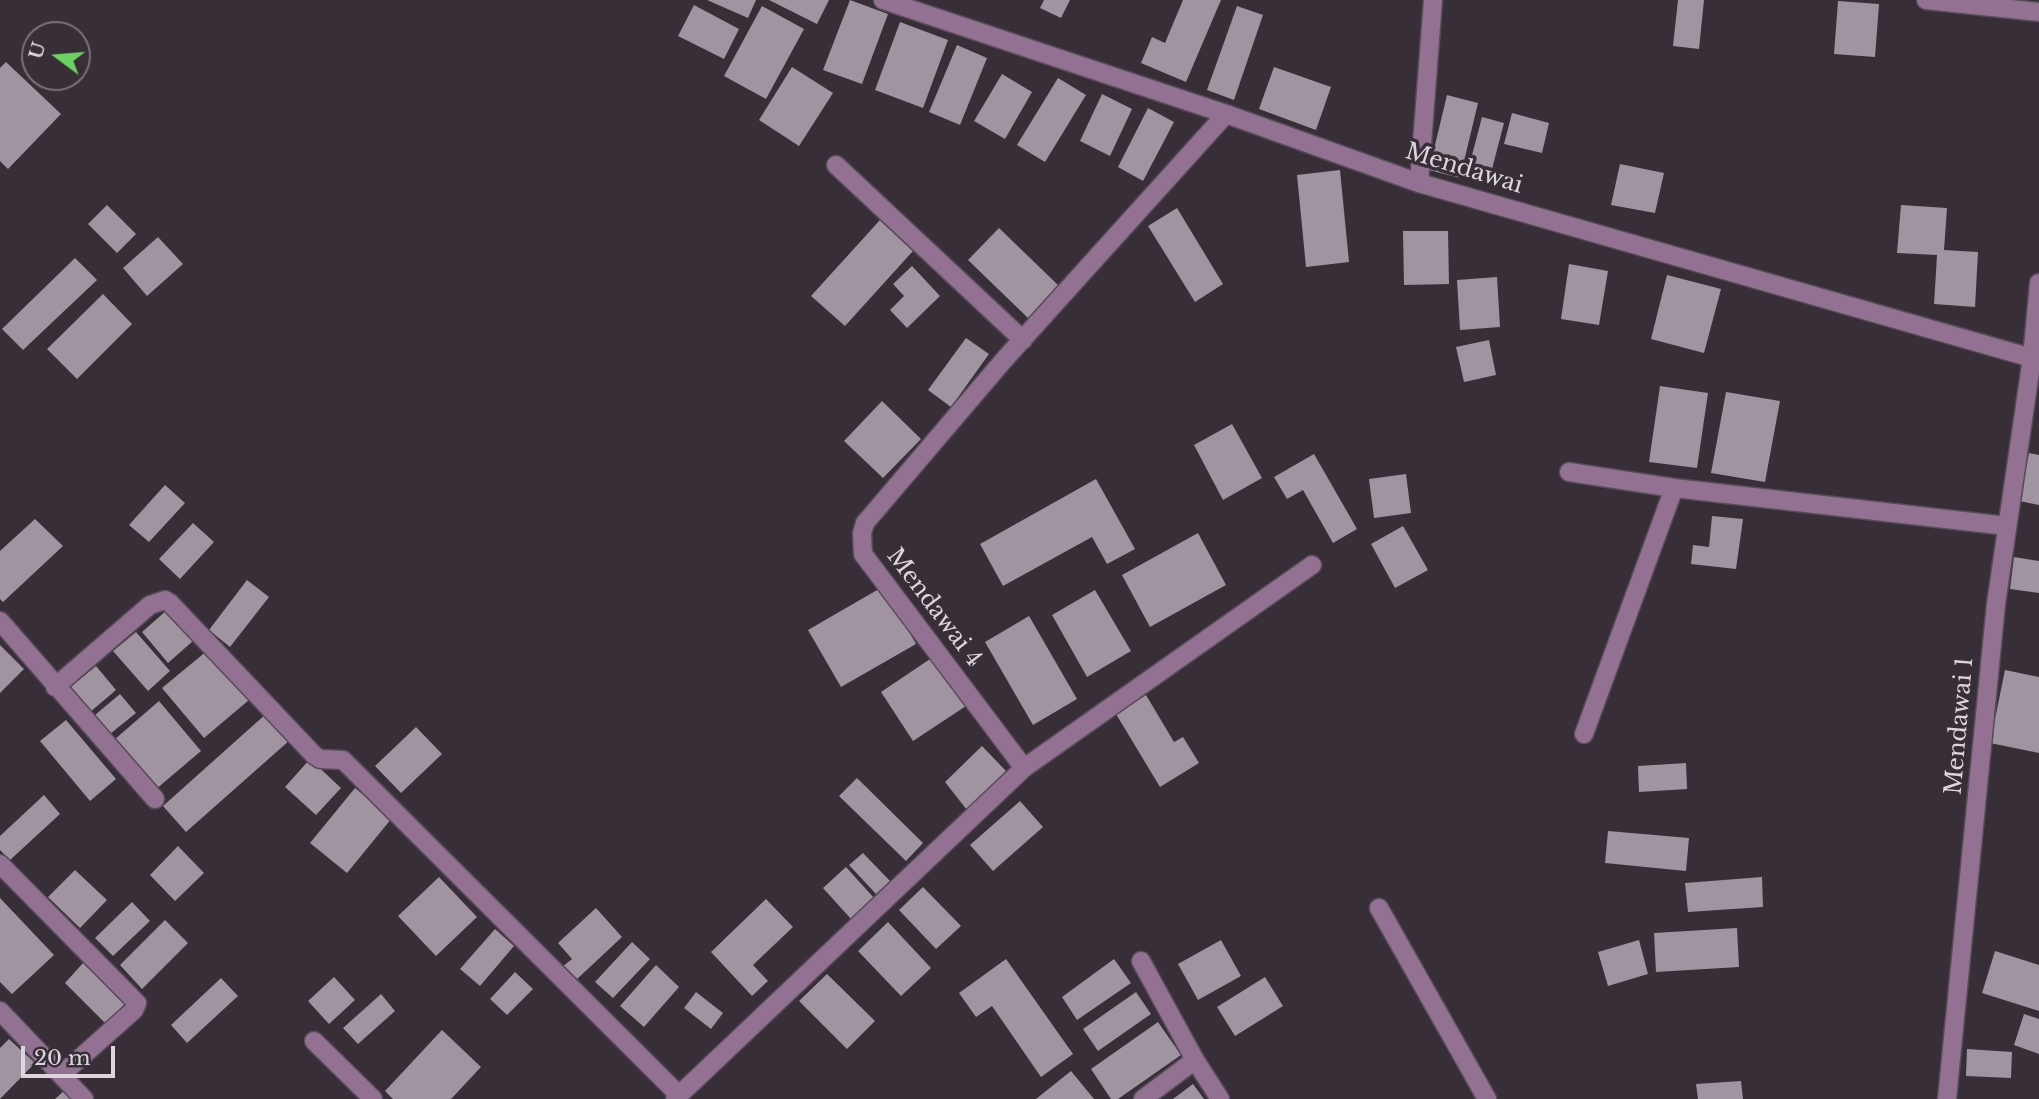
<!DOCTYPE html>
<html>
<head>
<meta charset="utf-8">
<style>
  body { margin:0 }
  #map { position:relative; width:2039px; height:1099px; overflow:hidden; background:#372e37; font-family:"Libre Baskerville",serif }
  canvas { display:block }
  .north { position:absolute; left:21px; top:21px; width:70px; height:70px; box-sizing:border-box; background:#372e37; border:2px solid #797179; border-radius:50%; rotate:286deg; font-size:19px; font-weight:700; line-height:28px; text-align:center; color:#dcd6dc }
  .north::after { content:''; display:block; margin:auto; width:24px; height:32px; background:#6cd362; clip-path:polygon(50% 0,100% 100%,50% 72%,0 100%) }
  .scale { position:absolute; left:21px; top:1046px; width:94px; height:32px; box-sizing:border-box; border:4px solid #dcd6dc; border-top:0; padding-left:9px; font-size:21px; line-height:24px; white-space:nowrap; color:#dcd6dc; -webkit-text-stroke:5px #372e37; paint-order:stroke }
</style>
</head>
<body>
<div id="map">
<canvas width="2039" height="1099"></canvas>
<div class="north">U</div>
<div class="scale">20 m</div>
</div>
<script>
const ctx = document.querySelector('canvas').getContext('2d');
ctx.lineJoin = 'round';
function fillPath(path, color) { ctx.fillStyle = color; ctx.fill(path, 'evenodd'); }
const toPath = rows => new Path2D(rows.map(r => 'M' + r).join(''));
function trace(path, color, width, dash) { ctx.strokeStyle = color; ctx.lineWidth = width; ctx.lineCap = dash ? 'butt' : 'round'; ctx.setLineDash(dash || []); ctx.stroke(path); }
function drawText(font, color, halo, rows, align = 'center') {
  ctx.font = font + ' "Libre Baskerville",serif'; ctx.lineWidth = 7; ctx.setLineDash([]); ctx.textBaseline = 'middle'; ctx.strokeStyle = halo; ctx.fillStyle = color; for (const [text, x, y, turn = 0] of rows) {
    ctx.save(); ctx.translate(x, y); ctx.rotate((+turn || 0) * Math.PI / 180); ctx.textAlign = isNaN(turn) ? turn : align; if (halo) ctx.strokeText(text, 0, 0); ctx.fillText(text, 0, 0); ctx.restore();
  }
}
fillPath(toPath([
  [707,0,756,0,748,18],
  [769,0,829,0,817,24],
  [850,0,888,14,862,84,823,70],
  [1044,0,1070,0,1061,18,1040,8],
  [1183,0,1221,0,1186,82,1141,63,1152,37,1165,43],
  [1678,0,1704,0,1699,49,1673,46],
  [1838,1,1879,4,1875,57,1834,54],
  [694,5,739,29,724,59,678,36],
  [762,6,804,29,766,99,724,76],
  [1237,6,1263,15,1234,100,1207,90],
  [900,22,948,40,923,108,875,90],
  [957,45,987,58,960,125,929,112],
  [6,62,61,114,8,169,0,161,0,68],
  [792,67,833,93,799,146,759,120],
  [1274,67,1331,87,1316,130,1259,109],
  [1002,74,1032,92,1005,139,974,121],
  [1058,78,1086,95,1045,162,1017,145],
  [1102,94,1132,109,1110,156,1080,141],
  [1447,95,1478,103,1460,178,1429,170],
  [1148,108,1174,122,1143,181,1118,167],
  [1512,113,1549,123,1542,153,1504,144],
  [1482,117,1504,123,1492,169,1470,163],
  [1620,164,1664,173,1655,213,1611,205],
  [1340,170,1349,262,1306,267,1297,175],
  [107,205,136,234,117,253,88,224],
  [1901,205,1947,208,1944,250,1978,252,1975,307,1934,304,1937,255,1897,253],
  [1177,208,1223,284,1195,302,1148,226],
  [880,220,913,251,845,326,811,296],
  [999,228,1059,286,1028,318,968,260],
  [1403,231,1448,231,1449,284,1404,285],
  [158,237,183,264,147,296,123,268],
  [75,258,97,280,23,350,2,329],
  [1569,264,1608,271,1599,325,1561,319],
  [912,266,940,296,907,328,890,310,904,296,893,284],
  [1667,275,1721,289,1704,353,1651,339],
  [1497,277,1500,327,1460,330,1457,280],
  [103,294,132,324,77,379,47,349],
  [966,338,989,354,951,407,928,390],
  [1489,340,1496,375,1464,382,1456,347],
  [1660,386,1708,393,1697,468,1649,462],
  [1726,392,1780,401,1765,482,1711,473],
  [882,401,921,439,883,478,844,441],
  [1232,424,1262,478,1223,500,1194,445],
  [2029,453,2039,455,2039,505,2019,501],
  [1314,454,1357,529,1333,543,1303,490,1287,499,1274,477],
  [1406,474,1411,513,1374,518,1369,479],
  [1096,479,1135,549,1107,564,1092,537,1003,586,980,544],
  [165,485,185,503,149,542,129,525],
  [1712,516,1743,519,1736,569,1691,564,1693,545,1709,547],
  [35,519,63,546,3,602,0,599,0,551],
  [193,523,214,542,180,579,159,559],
  [1403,526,1428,570,1395,588,1371,544],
  [1198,533,1226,585,1150,627,1122,575],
  [2014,557,2039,561,2039,593,2010,589],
  [247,580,269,597,230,647,209,630],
  [884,586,916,644,841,687,808,630],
  [1095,590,1131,651,1087,677,1052,615],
  [167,610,193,641,168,663,142,632],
  [1029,616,1077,699,1033,725,985,642],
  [136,632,170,671,148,691,113,651],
  [0,645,24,669,0,693],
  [208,650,249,700,204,738,162,688],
  [933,657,966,706,913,741,881,692],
  [96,666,116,690,89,713,69,688],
  [2005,670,2039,677,2039,753,1990,743],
  [120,694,136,713,110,734,95,715],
  [1146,695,1174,742,1183,737,1199,763,1160,787,1116,714],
  [159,701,201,751,155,790,114,740],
  [267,713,290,740,186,832,163,806],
  [66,720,116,779,90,801,40,741],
  [416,727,442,754,401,793,375,766],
  [982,746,1006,771,967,810,945,782],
  [310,759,341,788,316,815,285,787],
  [1686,763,1687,789,1639,792,1638,766],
  [857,778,923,843,906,861,839,796],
  [355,788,392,818,347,873,310,843],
  [44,795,60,814,10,860,0,850,0,836],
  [1020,801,1043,827,993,871,970,845],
  [1608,831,1689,838,1686,871,1605,863],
  [178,846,204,873,175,901,150,875],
  [863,853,890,881,876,894,849,865],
  [846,867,874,898,851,919,823,888],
  [75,870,107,900,80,928,48,897],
  [439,877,477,917,436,956,398,916],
  [1762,877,1763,907,1688,912,1685,883],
  [923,887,961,926,936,949,899,910],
  [0,898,54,955,12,994,0,982],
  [766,899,793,927,753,965,768,981,752,996,711,952],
  [132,902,150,921,113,956,95,938],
  [596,908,622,937,575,981,562,967,572,959,558,943],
  [165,920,188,943,142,989,120,965],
  [888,922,931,968,901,996,858,951],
  [1737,928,1739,967,1656,972,1654,933],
  [495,929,514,946,480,986,460,969],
  [1221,940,1241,976,1198,1000,1178,964],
  [1639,940,1648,974,1608,986,1598,952],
  [632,942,650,959,613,998,595,982],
  [1995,951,2039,965,2039,1011,1982,993],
  [1006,959,1073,1054,1041,1077,992,1006,976,1017,959,993],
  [1114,959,1131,983,1077,1020,1062,997],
  [83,963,126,1003,105,1023,65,983],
  [656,965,679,987,644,1027,620,1006],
  [515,972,533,989,507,1015,490,999],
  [827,974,875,1021,847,1049,799,1001],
  [334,977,355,1000,329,1024,308,1001],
  [1265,977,1283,1006,1235,1036,1217,1007],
  [221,978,238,996,187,1043,171,1025],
  [696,992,723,1013,711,1029,684,1008],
  [1136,992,1151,1014,1098,1051,1083,1029],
  [381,994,395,1011,358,1044,343,1028],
  [2024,1014,2039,1019,2039,1054,2014,1045],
  [1158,1022,1181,1055,1118,1099,1111,1099,1091,1069],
  [442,1030,481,1067,451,1099,393,1099,385,1091],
  [9,1039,35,1063,0,1099,0,1048],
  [1967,1049,2012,1052,2011,1078,1966,1076],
  [1071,1071,1094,1099,1036,1099],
  [1741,1081,1743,1099,1698,1099,1696,1084],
  [1193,1084,1204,1099,1173,1099],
  [65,1090,74,1099,55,1099]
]), '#9f949f');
const minor = toPath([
  [883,0,1226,114,1419,183,2039,360],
  [1926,0,2039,12],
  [836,165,1023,340],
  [1419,183,1433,0],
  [1569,472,1674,488,2007,526],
  [0,621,155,799],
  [55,687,150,605,165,600,170,603,314,755,320,759,343,760,679,1095],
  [1584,734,1674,488],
  [1024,768,1312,565],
  [0,864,137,1003,134,1010,61,1075],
  [1379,908,1487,1099],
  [1141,961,1195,1060,1220,1099],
  [0,1011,84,1099],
  [314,1041,373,1099],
  [675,1099,1024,768,863,554,862,533,865,523,1003,361,1226,114],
  [1143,1099,1195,1060],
  [1947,1099,1996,604,2032,358,2039,283]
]);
trace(minor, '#554c55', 21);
trace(minor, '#937192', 18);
drawText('23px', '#dcd6dc', '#372e37', [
  ["Mendawai",1464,169,17],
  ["Mendawai 4",934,608,53],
  ["Mendawai 1",1960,726,-85]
]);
</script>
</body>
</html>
